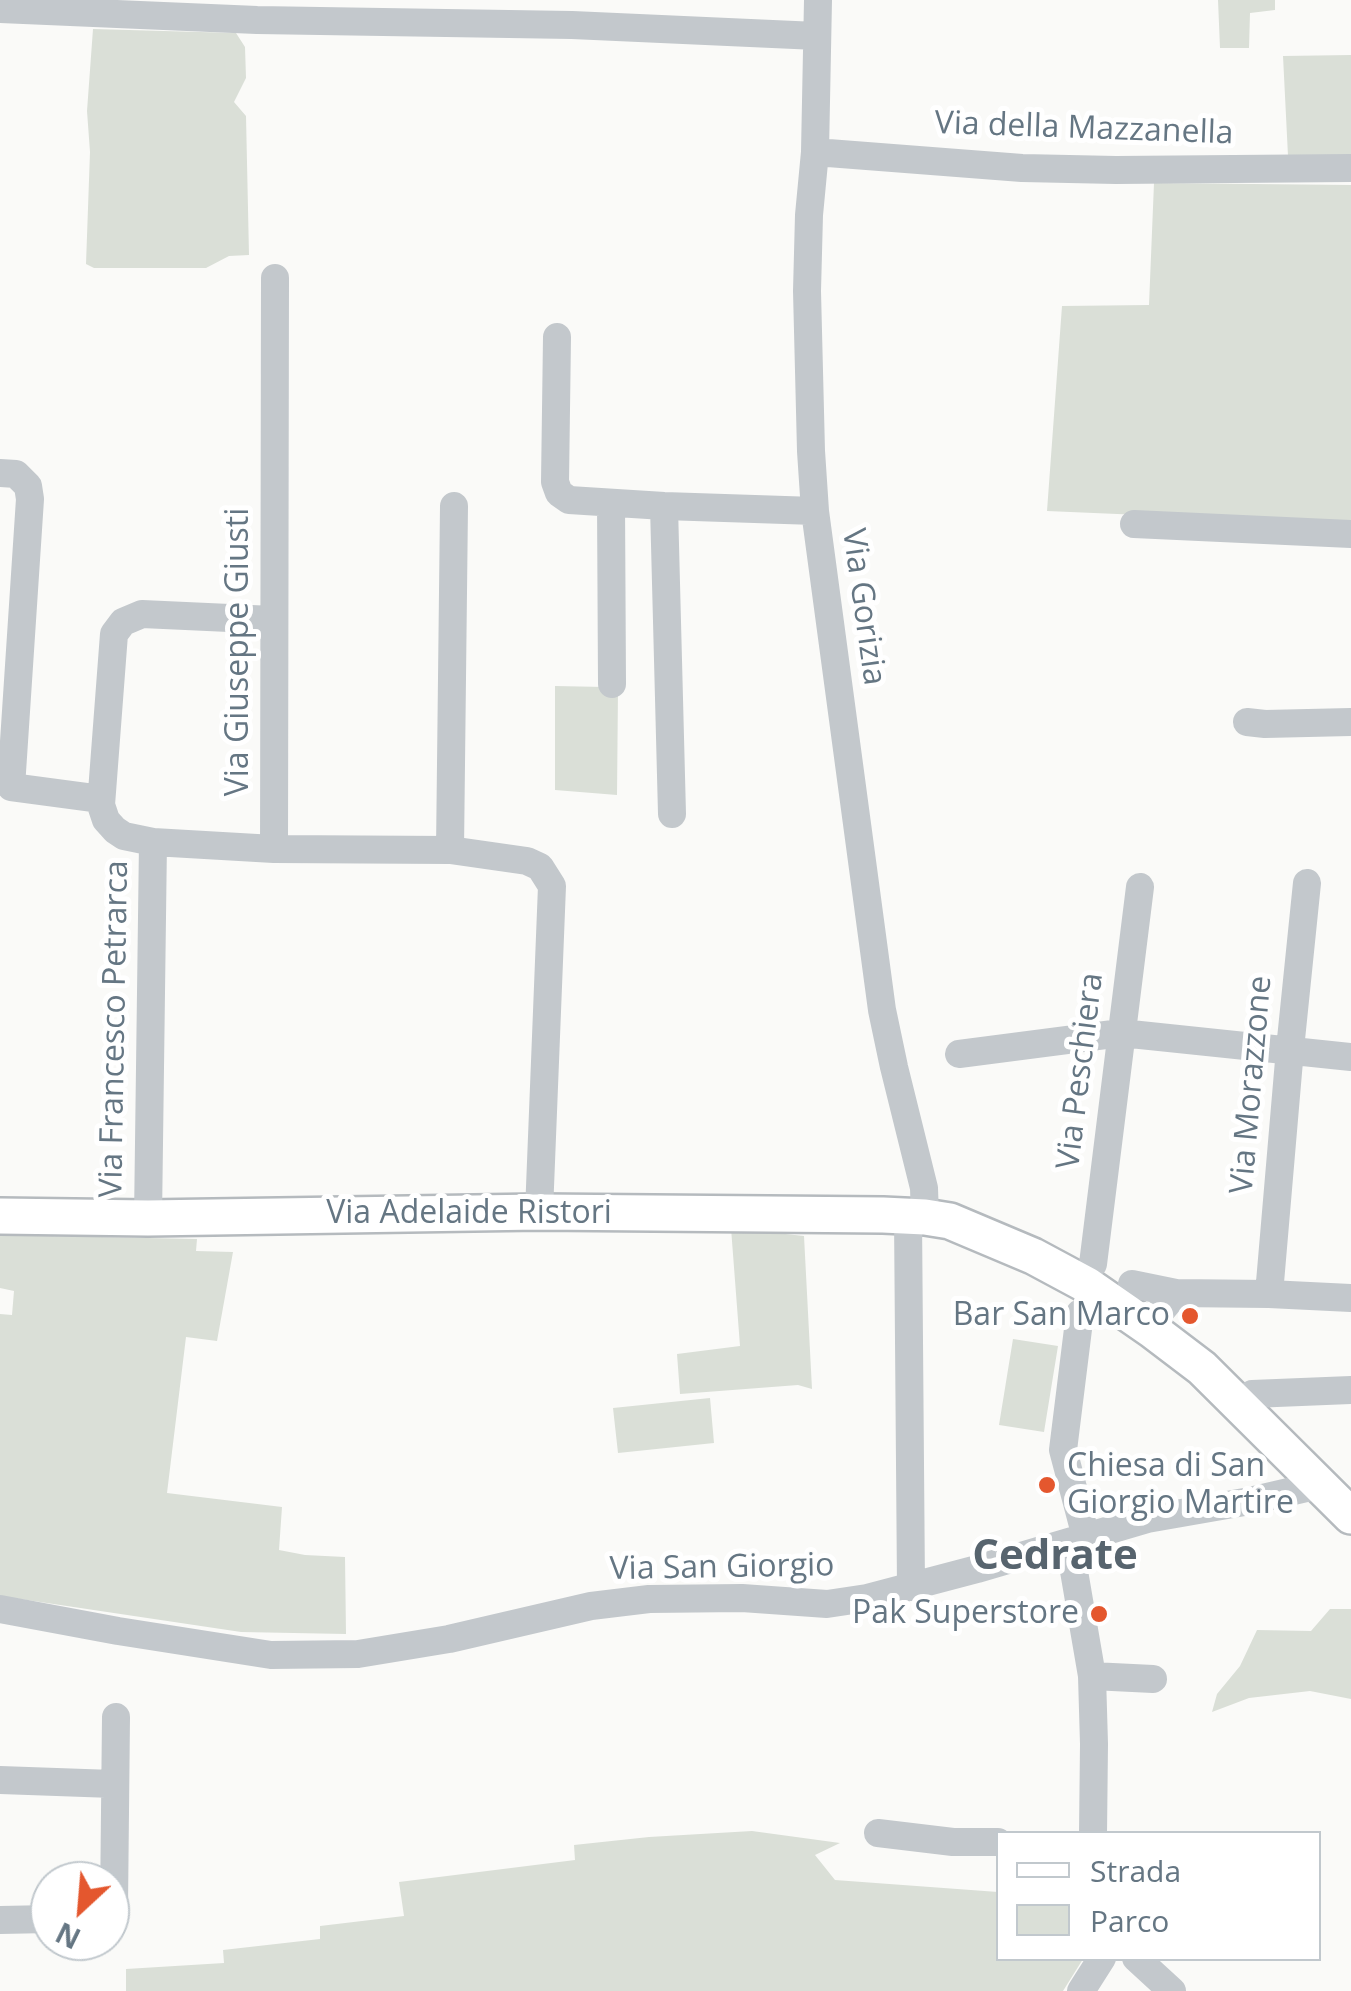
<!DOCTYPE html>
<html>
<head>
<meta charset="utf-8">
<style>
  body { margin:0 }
  #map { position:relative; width:1351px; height:1991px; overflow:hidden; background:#fafaf8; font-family:"Open Sans",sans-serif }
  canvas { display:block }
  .legend { position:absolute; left:996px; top:1831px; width:325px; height:130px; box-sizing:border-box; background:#fff; border:2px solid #c1c8cd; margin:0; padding:12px 18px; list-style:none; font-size:30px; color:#657683 }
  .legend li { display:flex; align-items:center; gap:20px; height:50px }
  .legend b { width:50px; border:2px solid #c1c8cd }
  .north { position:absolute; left:30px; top:1861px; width:100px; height:100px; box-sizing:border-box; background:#fff; border:2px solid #c1c8cd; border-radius:50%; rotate:206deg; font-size:28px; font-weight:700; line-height:40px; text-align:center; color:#657683 }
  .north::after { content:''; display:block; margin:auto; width:35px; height:45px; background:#e4572e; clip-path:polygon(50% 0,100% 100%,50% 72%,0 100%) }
</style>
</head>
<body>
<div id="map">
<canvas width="1351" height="1991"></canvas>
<ul class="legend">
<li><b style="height:12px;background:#fff"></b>Strada</li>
<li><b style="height:28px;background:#dadfd7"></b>Parco</li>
</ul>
<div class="north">N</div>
</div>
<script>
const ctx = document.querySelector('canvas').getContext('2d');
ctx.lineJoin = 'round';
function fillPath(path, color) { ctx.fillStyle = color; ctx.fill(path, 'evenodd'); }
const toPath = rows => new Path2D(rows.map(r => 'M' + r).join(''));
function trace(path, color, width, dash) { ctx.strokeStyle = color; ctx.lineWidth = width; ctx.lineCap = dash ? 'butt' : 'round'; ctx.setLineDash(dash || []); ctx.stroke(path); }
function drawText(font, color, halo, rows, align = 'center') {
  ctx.font = font + ' "Open Sans",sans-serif'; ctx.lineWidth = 10; ctx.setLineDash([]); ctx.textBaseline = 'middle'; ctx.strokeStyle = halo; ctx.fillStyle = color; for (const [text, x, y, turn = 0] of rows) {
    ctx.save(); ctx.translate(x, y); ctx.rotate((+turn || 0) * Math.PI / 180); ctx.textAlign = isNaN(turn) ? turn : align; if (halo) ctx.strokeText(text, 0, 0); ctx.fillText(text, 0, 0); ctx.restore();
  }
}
fillPath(toPath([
  [1218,0,1275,0,1275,10,1250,13,1249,48,1220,48],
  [93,29,236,33,245,47,246,78,234,102,246,116,249,255,229,256,206,268,94,268,86,264,90,152,87,111],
  [1351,55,1351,157,1288,156,1283,56],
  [1154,183,1351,185,1351,524,1047,511,1062,306,1149,305],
  [555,686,605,687,618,690,617,795,555,790],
  [731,1228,804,1236,812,1389,798,1385,680,1394,677,1354,740,1346],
  [0,1235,197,1239,196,1251,233,1252,217,1341,186,1337,167,1493,282,1507,279,1550,305,1555,345,1557,346,1634,241,1632,0,1596,0,1314,12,1315,14,1291,0,1288],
  [1013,1339,1058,1346,1044,1432,999,1425],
  [710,1398,714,1443,618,1453,613,1408],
  [1330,1609,1351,1609,1351,1699,1310,1691,1249,1698,1212,1712,1217,1694,1240,1666,1257,1630,1311,1631],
  [752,1831,840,1843,815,1855,835,1880,998,1892,998,1958,1083,1959,1063,1991,126,1991,126,1969,224,1963,223,1950,320,1939,320,1926,404,1916,399,1882,575,1860,574,1845,649,1837]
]), '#dadfd7');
const major = toPath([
  [0,1216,148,1218,539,1212,883,1215,925,1217,950,1221,1033,1256,1087,1285,1152,1330,1202,1368,1351,1516]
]);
trace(major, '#b5babe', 40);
trace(toPath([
  [818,0,815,152,809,215,807,291,811,451,815,511,882,1010,894,1067,924,1188,925,1217],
  [0,9,257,20,572,25,817,36],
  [815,152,1022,168,1116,170,1351,168],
  [275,278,274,849,450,850,527,861,540,867,552,886,539,1212],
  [557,337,555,482,559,493,569,500,664,506,815,511],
  [0,473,16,474,28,486,30,499,11,787,101,799],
  [611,503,612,684],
  [664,506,672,814],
  [1134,524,1351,534],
  [273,620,142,614,123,622,114,634,101,805,106,820,115,830,124,836,153,842,274,849],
  [1247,722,1265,724,1351,722],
  [450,850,454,506],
  [959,1054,1121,1033,1351,1057],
  [908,1217,911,1587],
  [148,1218,153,842],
  [1093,1264,1140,887],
  [1132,1284,1176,1293],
  [1269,1294,1290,1049,1307,883],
  [1080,1313,1063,1450,1086,1537],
  [1152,1330,1161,1311,1176,1293,1269,1294,1351,1298],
  [1240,1406,1252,1394,1351,1390],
  [1069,1542,1092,1676,1094,1744,1093,1834],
  [0,1609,118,1631,271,1655,358,1654,449,1639,591,1606,649,1599,742,1598,827,1604,867,1598,977,1569,1147,1519,1250,1501,1319,1485],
  [1092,1676,1153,1679],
  [0,1780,113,1784],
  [878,1833,953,1842,998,1842],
  [110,1915,114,1906,116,1717],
  [0,1920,50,1919],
  [1136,1958,1172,1991],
  [1081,1991,1102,1958]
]), '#c3c8cc', 28);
trace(major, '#fff', 35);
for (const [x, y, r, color] of [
  [1190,1316,10,"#e4572e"],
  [1047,1485,10,"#e4572e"],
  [1099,1614,10,"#e4572e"]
]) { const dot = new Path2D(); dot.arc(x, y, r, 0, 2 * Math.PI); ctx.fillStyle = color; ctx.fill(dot); trace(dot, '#fff', 4); }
drawText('32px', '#657683', '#fff', [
  ["Via della Mazzanella",1084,129,2],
  ["Via Gorizia",863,607,82],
  ["Via Giuseppe Giusti",239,652,-90],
  ["Via Francesco Petrarca",115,1029,-89],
  ["Via Peschiera",1081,1071,-83],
  ["Via Morazzone",1252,1085,-85],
  ["Via Adelaide Ristori",469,1214],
  ["Via San Giorgio",722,1568,-1]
]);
drawText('32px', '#657683', '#fff', [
  ["Bar San Marco",1170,1316],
  ["Chiesa di San",1067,1467,"left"],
  ["Giorgio Martire",1067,1504,"left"],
  ["Pak Superstore",1079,1614]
], 'right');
drawText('bold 42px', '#57646e', '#fff', [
  ["Cedrate",1055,1557]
]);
</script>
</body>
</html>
